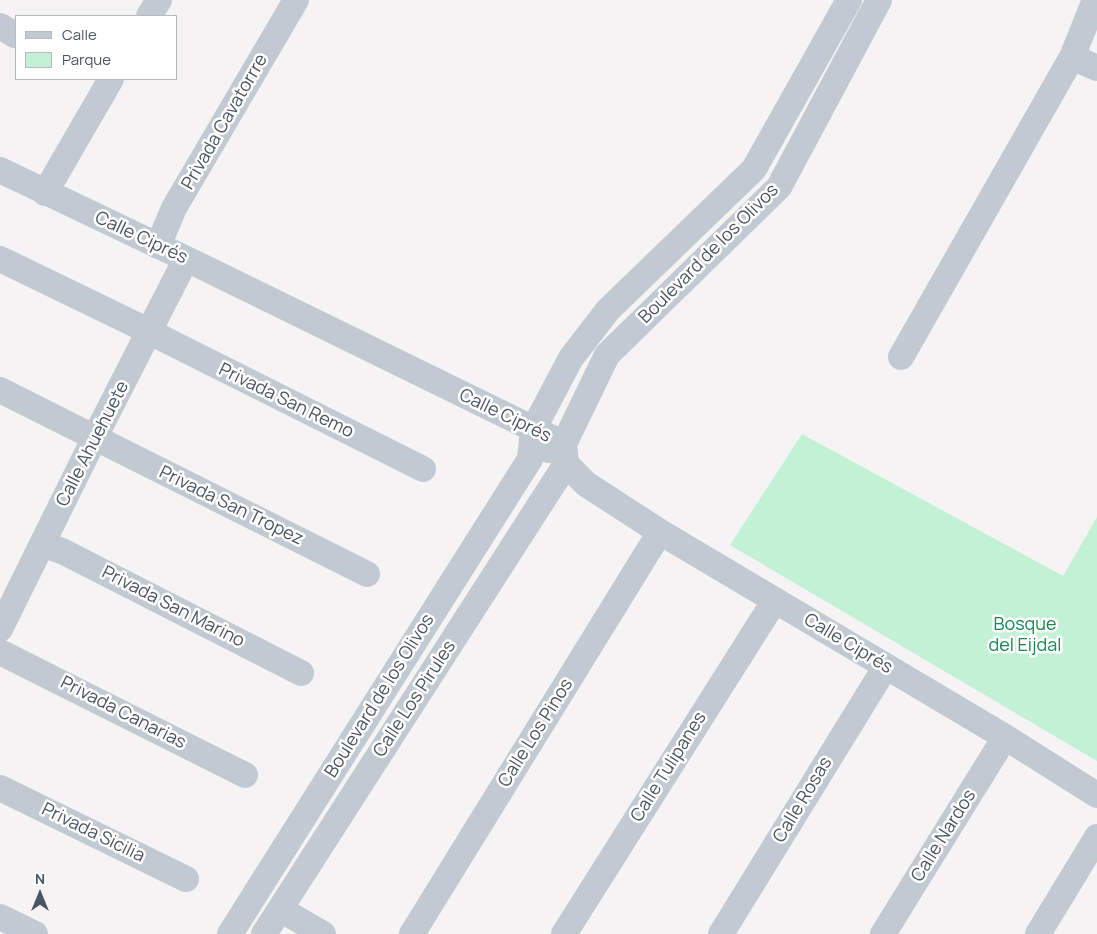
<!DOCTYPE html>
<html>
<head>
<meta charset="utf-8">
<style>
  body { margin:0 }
  #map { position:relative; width:1097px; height:934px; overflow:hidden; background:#f5f3f3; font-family:Manrope,sans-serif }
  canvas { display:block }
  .legend { position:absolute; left:15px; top:15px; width:162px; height:65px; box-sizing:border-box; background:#fff; border:1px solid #b7bbc0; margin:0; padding:6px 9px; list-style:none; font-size:15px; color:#4a5661 }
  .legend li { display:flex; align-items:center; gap:10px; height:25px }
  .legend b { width:25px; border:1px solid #b7bbc0 }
  .north { position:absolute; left:15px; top:869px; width:50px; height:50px; -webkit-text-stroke:4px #fff; paint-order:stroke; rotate:0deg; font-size:14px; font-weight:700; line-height:20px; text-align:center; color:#4a5661 }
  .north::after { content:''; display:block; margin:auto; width:18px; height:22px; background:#4a5661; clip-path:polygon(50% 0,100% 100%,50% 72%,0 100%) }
</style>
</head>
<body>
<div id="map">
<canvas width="1097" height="934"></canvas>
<ul class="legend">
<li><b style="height:6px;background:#c1cad2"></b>Calle</li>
<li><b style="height:14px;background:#c3f1d5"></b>Parque</li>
</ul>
<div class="north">N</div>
</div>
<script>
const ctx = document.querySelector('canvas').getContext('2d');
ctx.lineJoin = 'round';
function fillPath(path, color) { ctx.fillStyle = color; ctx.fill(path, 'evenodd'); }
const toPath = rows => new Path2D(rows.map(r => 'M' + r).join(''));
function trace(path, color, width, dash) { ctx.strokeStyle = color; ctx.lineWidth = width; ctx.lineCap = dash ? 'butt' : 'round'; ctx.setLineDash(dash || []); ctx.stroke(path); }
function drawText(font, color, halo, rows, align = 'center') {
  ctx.font = font + ' Manrope,sans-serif'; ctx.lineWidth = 5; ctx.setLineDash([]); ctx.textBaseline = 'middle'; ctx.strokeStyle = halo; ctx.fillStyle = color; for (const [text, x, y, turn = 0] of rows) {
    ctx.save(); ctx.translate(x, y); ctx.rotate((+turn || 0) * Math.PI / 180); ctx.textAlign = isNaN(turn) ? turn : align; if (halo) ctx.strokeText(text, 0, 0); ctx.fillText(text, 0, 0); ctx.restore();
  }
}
fillPath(toPath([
  [802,434,1063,576,1097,517,1097,761,730,545]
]), '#c3f1d5');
trace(toPath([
  [149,16,159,0],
  [0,26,15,35],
  [1072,57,1095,0],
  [0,170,205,268,550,437],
  [45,193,111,79],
  [158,246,174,208,296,0],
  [0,259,122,318,423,469],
  [901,357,1072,57,1097,68],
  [0,390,367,574],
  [564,444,566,464,586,484,660,532,1005,737,1097,795],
  [549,450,564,444,607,355,779,187,879,0],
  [43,544,64,552,301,673],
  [0,629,95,437,186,259],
  [0,652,245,775],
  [0,788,186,879],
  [280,909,323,934],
  [0,917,35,934],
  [230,934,530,459,533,430,571,358,608,310,754,169,849,0],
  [264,934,566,464],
  [412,934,660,532],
  [564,934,775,600],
  [721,934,886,666],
  [883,934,1005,737],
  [1038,934,1097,837]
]), '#c1cad2', 26);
drawText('18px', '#4a5661', '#fff', [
  ["Privada Cavatorrre",225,122,-60],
  ["Calle Ciprés",141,238,25],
  ["Boulevard de los Olivos",709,254,-45],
  ["Privada San Remo",286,401,26],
  ["Calle Ciprés",505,416,26],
  ["Calle Ahuehuete",93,444,-63],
  ["Privada San Tropez",231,506,26],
  ["Privada San Marino",173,607,27],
  ["Calle Ciprés",848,644,31],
  ["Boulevard de los Olivos",380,696,-58],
  ["Calle Los Pirules",415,699,-57],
  ["Privada Canarias",123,713,27],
  ["Calle Los Pinos",536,733,-58],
  ["Calle Tulipanes",669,767,-58],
  ["Calle Rosas",803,800,-59],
  ["Privada Sicilia",93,833,26],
  ["Calle Nardos",944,836,-58]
]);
drawText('18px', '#17864f', '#fff', [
  ["Bosque",1025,625],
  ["del Eijdal",1025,646]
]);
</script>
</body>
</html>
